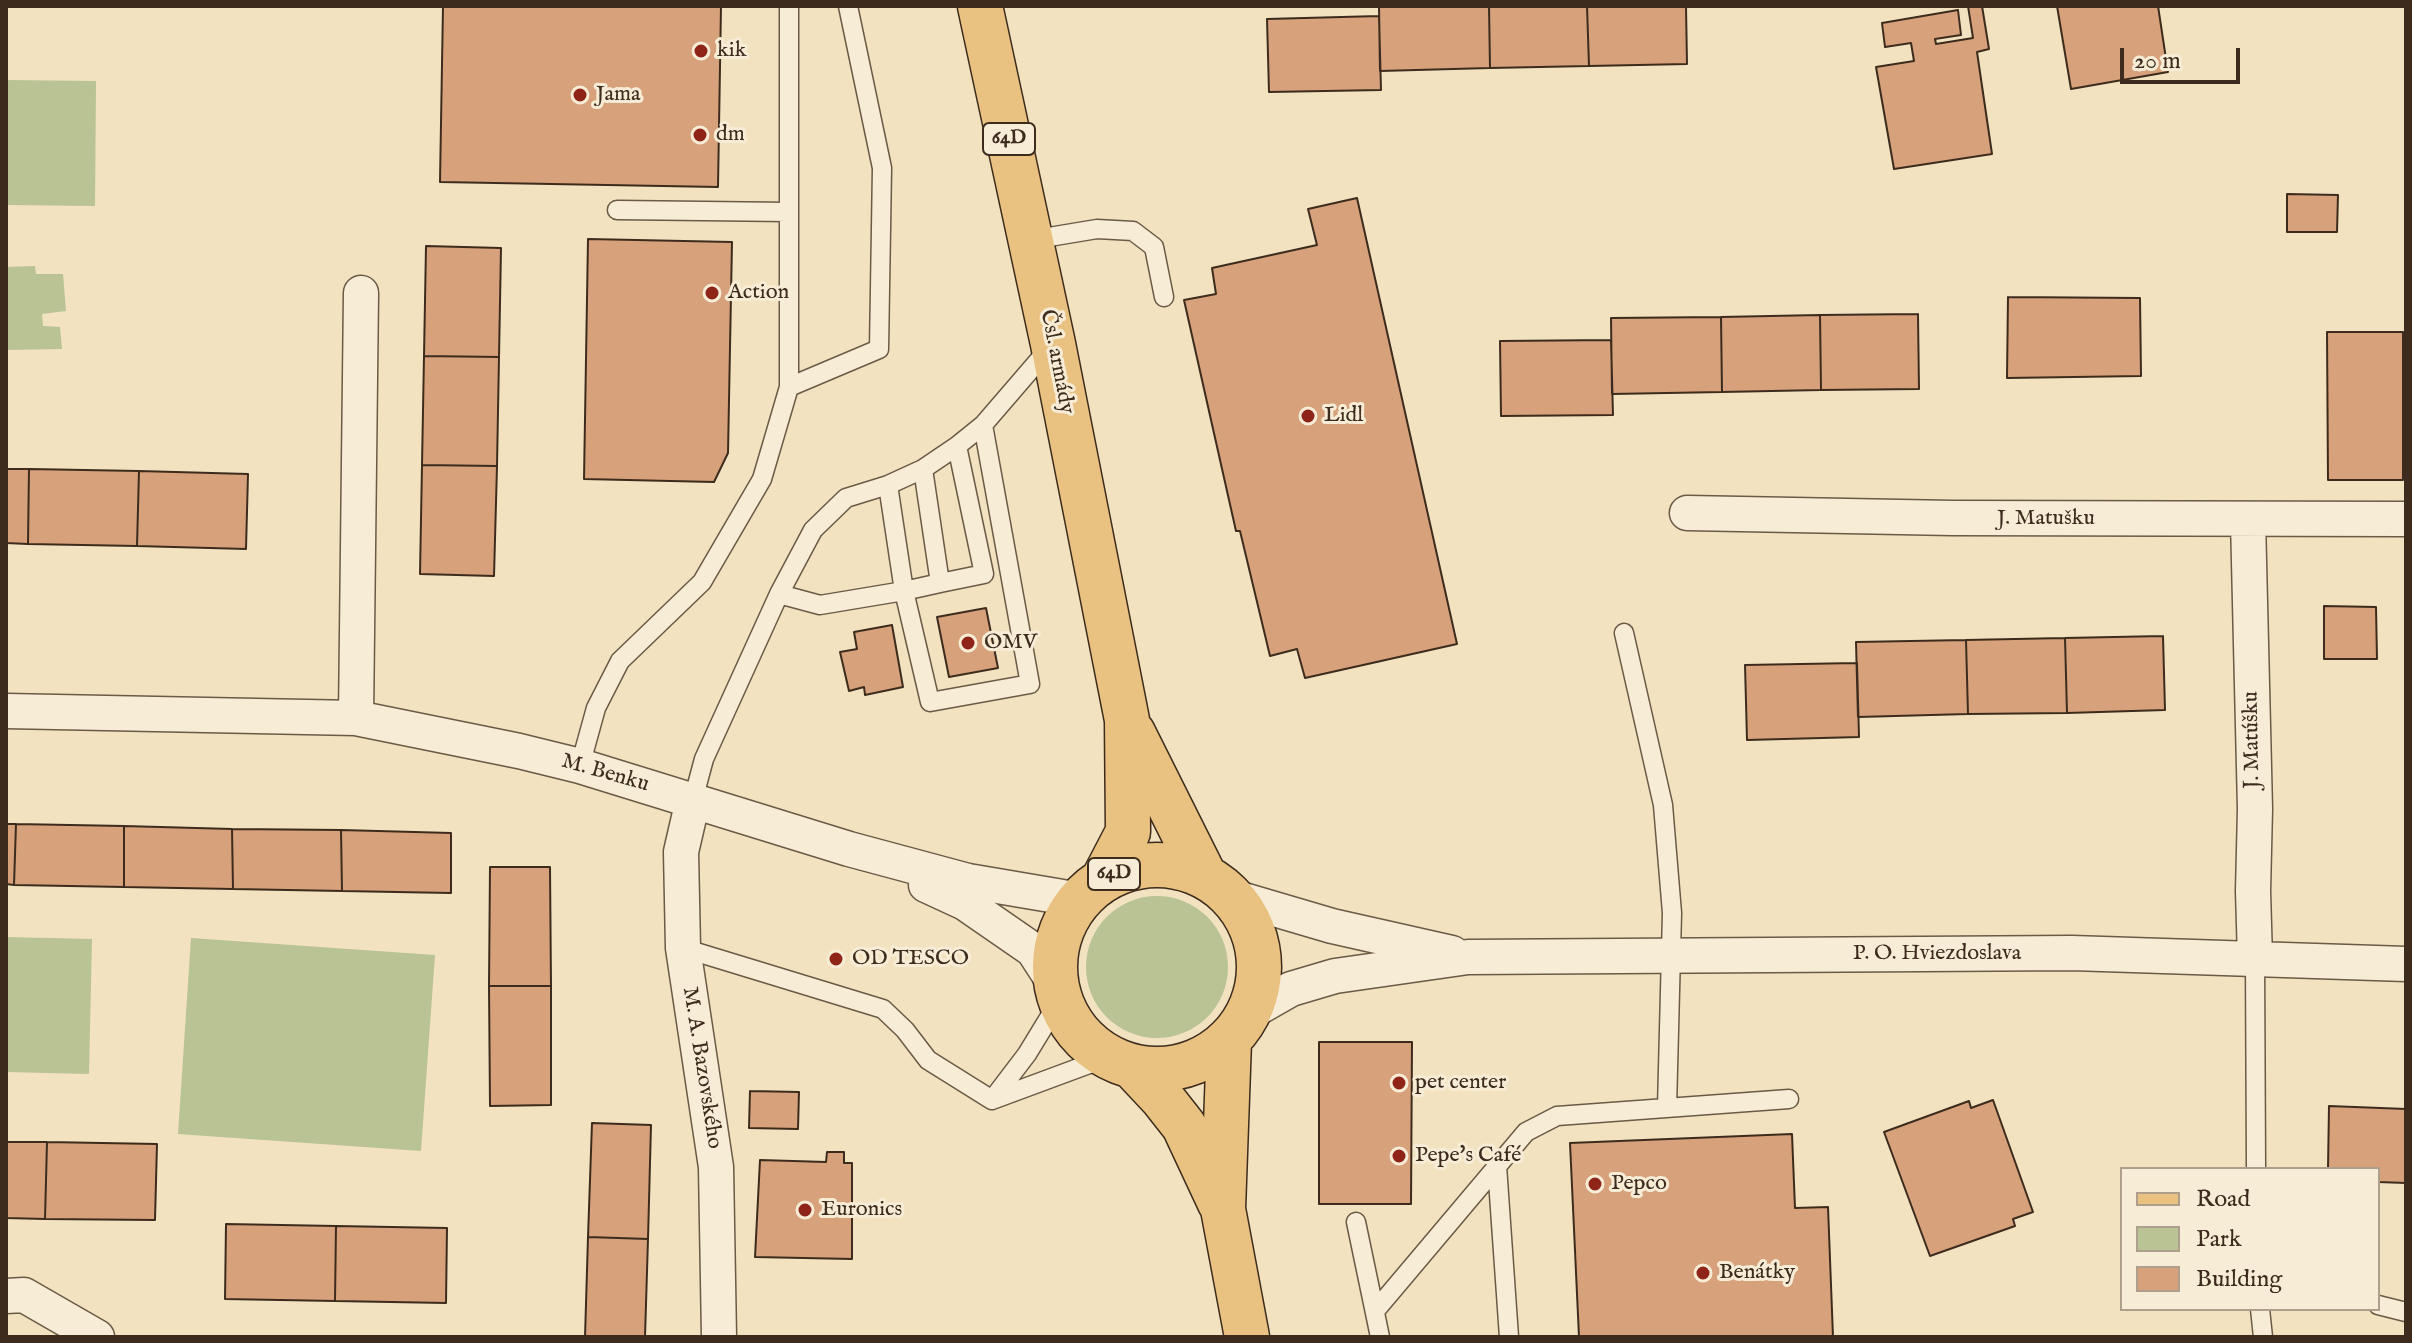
<!DOCTYPE html>
<html>
<head>
<meta charset="utf-8">
<style>
  body { margin:0 }
  #map { position:relative; width:2412px; height:1343px; overflow:hidden; background:#f2e2c0; font-family:"IM FELL English",serif }
  canvas { display:block }
  .frame { position:absolute; inset:0; border:8px solid #3d2c1d; pointer-events:none }
  .legend { position:absolute; left:2120px; top:1167px; width:260px; height:144px; box-sizing:border-box; background:#f7ecd6; border:2px solid #ad9f8c; margin:0; padding:10px 14px; list-style:none; font-size:24px; color:#3d2c1d }
  .legend li { display:flex; align-items:center; gap:16px; height:40px }
  .legend b { width:40px; border:2px solid #ad9f8c }
  .scale { position:absolute; left:2120px; top:48px; width:120px; height:36px; box-sizing:border-box; border:4px solid #3d2c1d; border-top:0; padding-left:10px; font-size:24px; line-height:28px; white-space:nowrap; color:#3d2c1d; -webkit-text-stroke:6px #f7ecd6; paint-order:stroke }
</style>
</head>
<body>
<div id="map">
<canvas width="2412" height="1343"></canvas>
<div class="frame"></div>
<ul class="legend">
<li><b style="height:10px;background:#e9c180"></b>Road</li>
<li><b style="height:22px;background:#b9c393"></b>Park</li>
<li><b style="height:22px;background:#d6a17b"></b>Building</li>
</ul>
<div class="scale">20 m</div>
</div>
<script>
const ctx = document.querySelector('canvas').getContext('2d');
ctx.lineJoin = 'round';
function fillPath(path, color) { ctx.fillStyle = color; ctx.fill(path, 'evenodd'); }
const toPath = rows => new Path2D(rows.map(r => 'M' + r).join(''));
function trace(path, color, width, dash) { ctx.strokeStyle = color; ctx.lineWidth = width; ctx.lineCap = dash ? 'butt' : 'round'; ctx.setLineDash(dash || []); ctx.stroke(path); }
function drawText(font, color, halo, rows, align = 'center') {
  ctx.font = font + ' "IM FELL English",serif'; ctx.lineWidth = 6; ctx.setLineDash([]); ctx.textBaseline = 'middle'; ctx.strokeStyle = halo; ctx.fillStyle = color; for (const [text, x, y, turn = 0] of rows) {
    ctx.save(); ctx.translate(x, y); ctx.rotate((+turn || 0) * Math.PI / 180); ctx.textAlign = isNaN(turn) ? turn : align; if (halo) ctx.strokeText(text, 0, 0); ctx.fillText(text, 0, 0); ctx.restore();
  }
}
fillPath(toPath([
  [6,80,96,81,95,206,6,205],
  [35,266,36,274,63,274,66,311,42,314,43,326,60,327,62,349,6,350,6,267],
  '1086 967a71 71 0 1 1 142 0a71 71 0 1 1-142 0Z',
  [6,937,92,939,89,1074,6,1072],
  [191,938,435,955,421,1151,178,1134]
]), '#b9c393');
const building = toPath([
  [443,6,721,6,718,187,440,182,443,6],
  [1379,6,1489,6,1490,68,1380,71,1379,6],
  [1489,6,1587,6,1589,66,1490,68,1489,6],
  [1587,6,1686,6,1687,64,1589,66,1587,6],
  [1968,6,1982,6,1989,49,1977,52,1992,154,1894,169,1876,67,1914,61,1911,43,1885,47,1882,23,1958,10,1961,35,1935,39,1936,44,1973,38,1968,6],
  [2057,6,2158,6,2168,72,2071,89,2057,6],
  [1379,16,1381,90,1269,92,1267,19,1379,16],
  [2287,194,2338,195,2337,232,2287,232,2287,194],
  [1357,198,1457,644,1305,678,1297,649,1270,656,1240,531,1236,531,1184,300,1216,294,1212,268,1317,245,1308,209,1357,198],
  [588,239,732,242,728,453,714,482,584,479,588,239],
  [426,246,501,248,499,357,424,356,426,246],
  [2008,297,2140,298,2141,376,2007,378,2008,297],
  [1918,314,1919,389,1821,390,1820,315,1918,314],
  [1820,315,1821,390,1722,392,1721,317,1820,315],
  [1721,317,1722,392,1612,394,1611,318,1721,317],
  [2327,332,2403,332,2403,480,2328,480,2327,332],
  [1611,340,1613,415,1501,416,1500,341,1611,340],
  [424,356,499,357,497,466,422,465,424,356],
  [2403,391,2406,391,2406,466,2403,466,2403,391],
  [422,465,497,466,494,576,420,574,422,465],
  [6,469,29,469,28,544,6,543,6,469],
  [29,469,139,471,137,546,28,544,29,469],
  [139,471,248,474,246,549,137,546,139,471],
  [2324,606,2376,607,2377,659,2324,659,2324,606],
  [986,608,998,668,949,677,937,617,986,608],
  [892,625,903,687,865,695,864,687,849,691,840,652,857,649,854,632,892,625],
  [2163,636,2165,710,2067,713,2065,638,2163,636],
  [2065,638,2067,713,1968,714,1966,640,2065,638],
  [1966,640,1968,714,1858,717,1856,642,1966,640],
  [1857,663,1859,737,1747,740,1745,665,1857,663],
  [6,824,16,824,14,885,6,884,6,824],
  [16,824,124,826,124,887,14,885,16,824],
  [124,826,232,829,233,889,124,887,124,826],
  [232,829,341,830,342,891,233,889,232,829],
  [341,830,451,833,451,893,342,891,341,830],
  [490,867,550,867,551,986,489,986,490,867],
  [489,986,551,986,551,1105,490,1106,489,986],
  [1319,1042,1412,1042,1411,1204,1319,1204,1319,1042],
  [750,1091,799,1092,798,1129,749,1128,750,1091],
  [1993,1100,2033,1212,2013,1219,2015,1226,1930,1256,1884,1132,1969,1101,1971,1108,1993,1100],
  [2329,1106,2406,1109,2406,1183,2378,1182,2378,1169,2328,1169,2329,1106],
  [592,1123,651,1125,648,1239,588,1237,592,1123],
  [1792,1134,1795,1208,1828,1207,1833,1337,1579,1337,1570,1143,1792,1134],
  [6,1142,47,1142,45,1219,6,1218,6,1142],
  [47,1142,157,1144,155,1220,45,1219,47,1142],
  [827,1152,844,1152,844,1163,852,1163,852,1259,755,1257,760,1160,826,1162,827,1152],
  [226,1224,336,1226,335,1301,225,1299,226,1224],
  [336,1226,447,1228,446,1303,335,1301,336,1226],
  [588,1237,648,1239,645,1337,585,1337,588,1237]
]);
fillPath(building, '#d6a17b');
trace(building, '#3d2c1d', 2);
const lane = toPath([
  [617,210,789,212],
  [1031,240,1097,229,1133,231,1154,247,1164,297],
  [789,387,879,349,882,168,848,6],
  [888,485,904,591,940,583,923,469],
  [940,583,984,574,957,446],
  [779,594,820,605,904,591,930,702,1030,684,983,425],
  [1624,633,1663,805,1672,913,1667,1108],
  [580,766,596,708,620,661,702,582,762,479,789,387,789,6],
  [693,800,704,759,779,594,813,530,846,498,888,485,923,469,957,446,983,425,1051,346],
  [683,948,883,1009,905,1030,928,1060,992,1100],
  [2255,959,2256,1169],
  [992,1100,1108,1057],
  [992,1100,1027,1054,1060,1000],
  [1497,1166,1509,1337],
  [1356,1222,1380,1337],
  [2378,1305,2406,1312],
  [2260,1309,2263,1337],
  [1375,1311,1526,1132,1557,1116,1789,1099]
]);
const street = toPath([
  [1687,513,1953,518,2406,519],
  [2248,520,2255,809,2253,891,2255,959],
  [6,711,356,718,519,751,580,766,849,849,968,881,1080,900],
  [356,718,361,293],
  [693,800,681,852,683,948,716,1167,719,1337],
  [926,885,965,903,1033,950,1057,987],
  [1230,896,1332,926,1452,953],
  [1249,1013,1291,989,1335,976,1468,957,2072,953,2406,964],
  [6,1296,24,1295,97,1337]
]);
const primary = toPath([
  [980,6,1053,344,1127,720,1128,832,1103,880],
  [1133,733,1205,877],
  '1055 967a102 102 0 1 1 204 0a102 102 0 1 1-204 0Z',
  [1229,1041,1223,1209,1247,1337],
  [1132,1066,1162,1098,1184,1126,1220,1203]
]);
trace(lane, '#6a5a46', 21);
trace(street, '#6a5a46', 37);
trace(primary, '#3d2c1d', 47);
trace(lane, '#f7ecd6', 18);
trace(street, '#f7ecd6', 34);
trace(primary, '#e9c180', 44);
for (const [x, y, r, color] of [
  [701,51,8,"#8f2418"],
  [580,95,8,"#8f2418"],
  [700,135,8,"#8f2418"],
  [712,293,8,"#8f2418"],
  [1308,416,8,"#8f2418"],
  [968,643,8,"#8f2418"],
  [836,959,8,"#8f2418"],
  [1399,1083,8,"#8f2418"],
  [1399,1156,8,"#8f2418"],
  [1595,1184,8,"#8f2418"],
  [805,1210,8,"#8f2418"],
  [1703,1273,8,"#8f2418"]
]) { const dot = new Path2D(); dot.arc(x, y, r, 0, 2 * Math.PI); ctx.fillStyle = color; ctx.fill(dot); trace(dot, '#f7ecd6', 3); }
for (const [x, y, w] of [
  [1009,139,52],
  [1114,874,52]
]) { const box = new Path2D(); box.roundRect(x - w / 2, y - 16, w, 32, 6); ctx.fillStyle = '#f7ecd6'; ctx.fill(box); trace(box, '#3d2c1d', 2); }
drawText('bold 20px', '#3d2c1d', null, [
  ["64D",1009,139],
  ["64D",1114,874]
]);
drawText('22px', '#3d2c1d', '#f7ecd6', [
  ["kik",717,51],
  ["Jama",596,95],
  ["dm",716,135],
  ["Action",728,293],
  ["Lidl",1324,416],
  ["OMV",984,643],
  ["OD TESCO",852,959],
  ["pet center",1415,1083],
  ["Pepe's Café",1415,1156],
  ["Pepco",1611,1184],
  ["Euronics",821,1210],
  ["Benátky",1719,1273]
], 'left');
drawText('22px', '#3d2c1d', '#f7ecd6', [
  ["Čsl. armády",1056,362,79],
  ["J. Matušku",2046,519],
  ["J. Matúšku",2253,740,-91],
  ["M. Benku",605,774,16],
  ["P. O. Hviezdoslava",1937,954],
  ["M. A. Bazovského",701,1068,81]
]);
</script>
</body>
</html>
